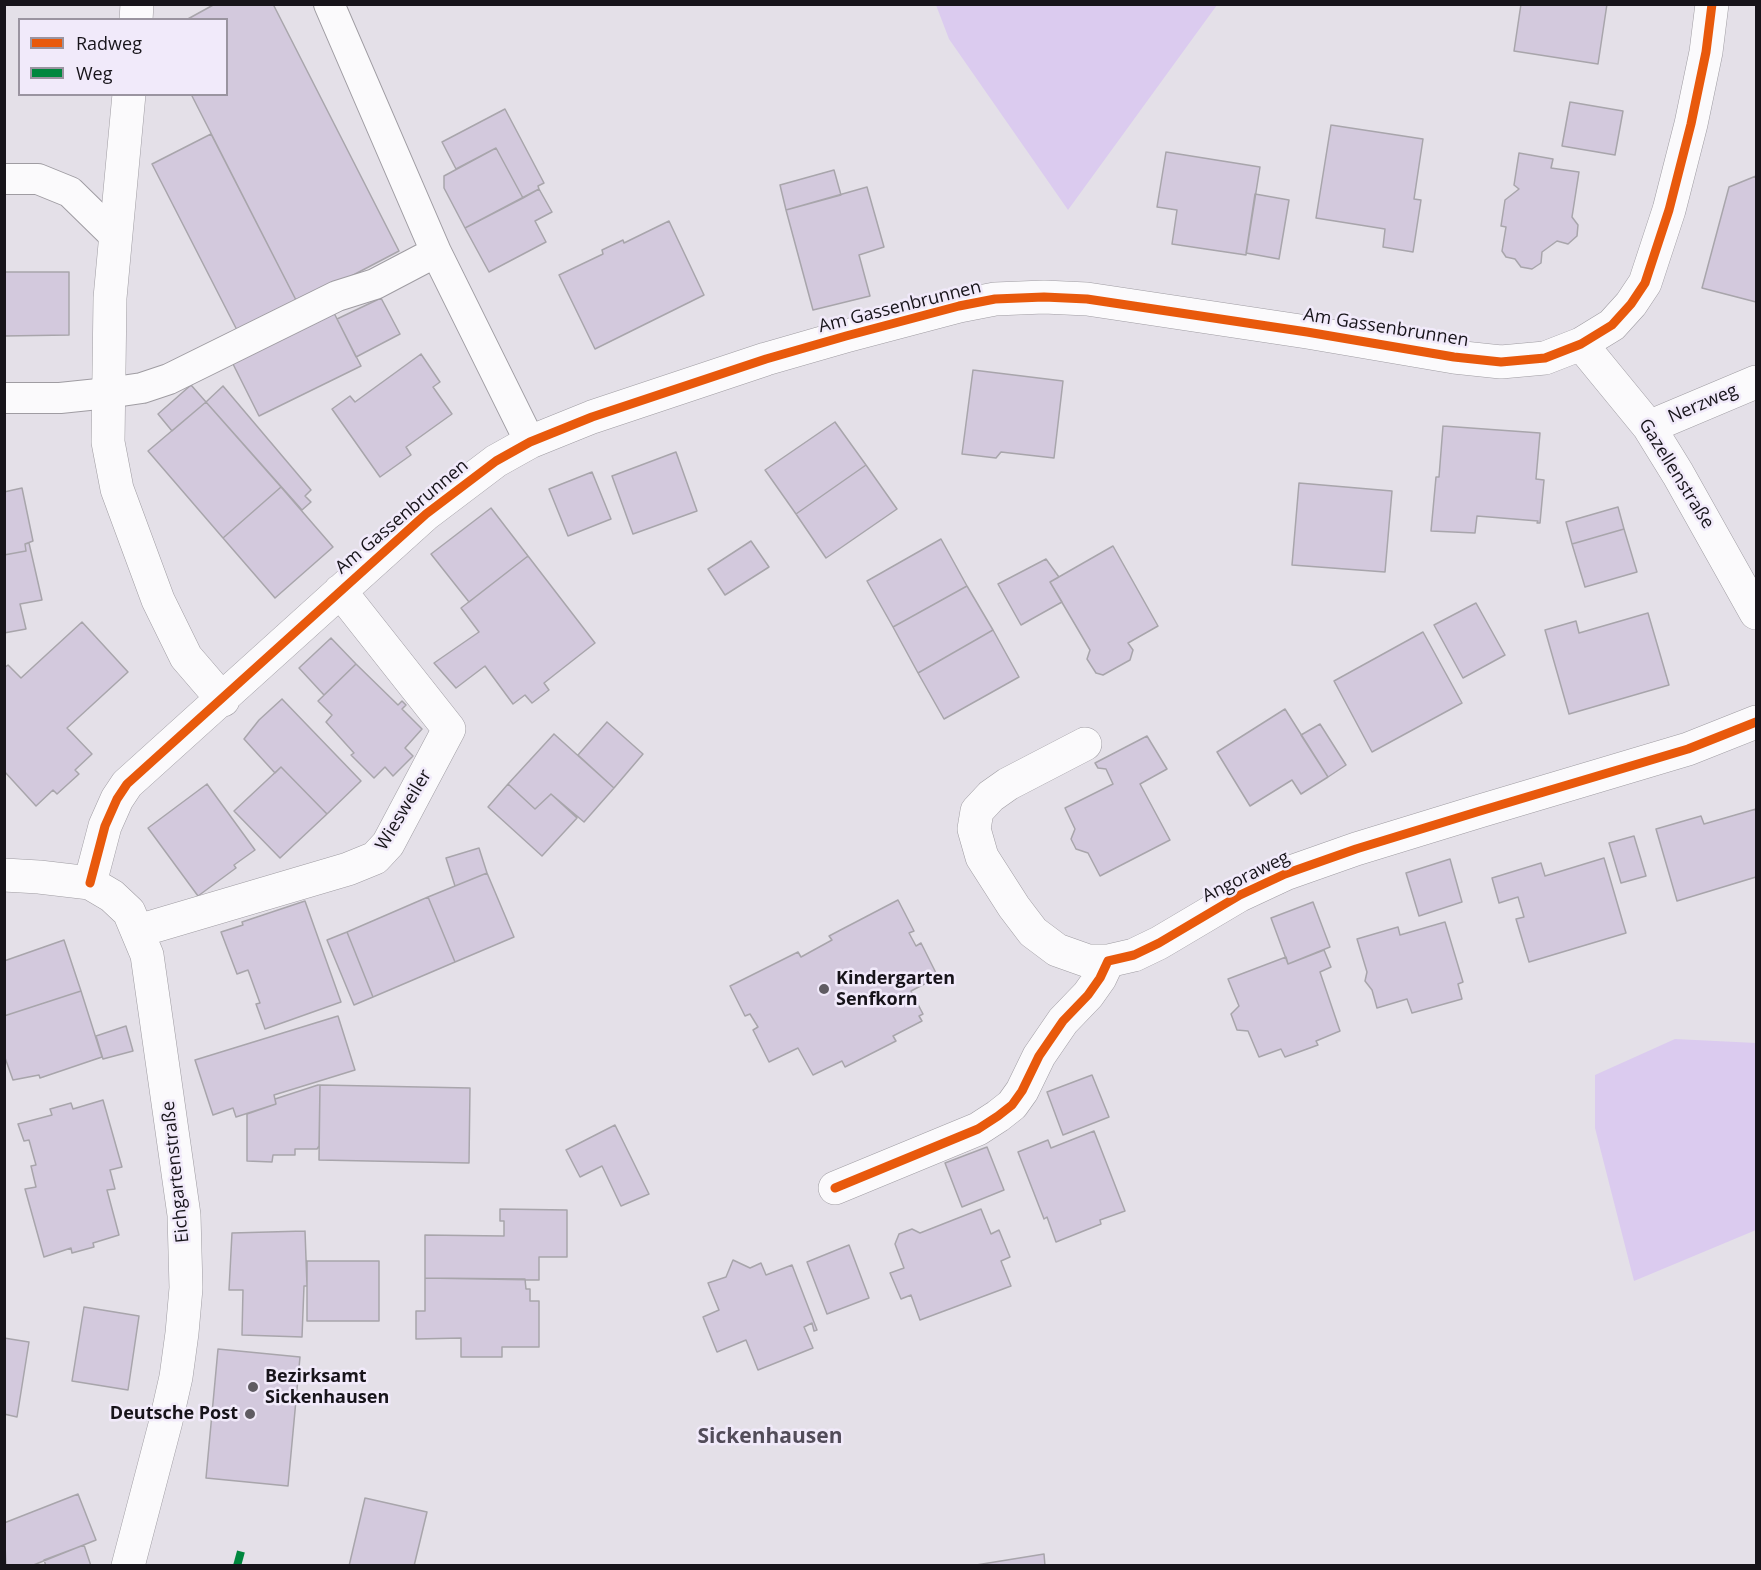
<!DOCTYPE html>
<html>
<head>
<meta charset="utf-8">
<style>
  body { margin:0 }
  #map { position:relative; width:1761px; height:1570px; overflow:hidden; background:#e4e0e8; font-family:"Open Sans",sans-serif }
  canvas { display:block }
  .frame { position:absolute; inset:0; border:6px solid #17141a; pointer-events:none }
  .legend { position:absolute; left:18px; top:18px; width:210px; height:78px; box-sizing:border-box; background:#f1eafa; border:2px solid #9a94a0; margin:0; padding:8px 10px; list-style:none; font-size:18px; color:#17141a }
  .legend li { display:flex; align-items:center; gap:12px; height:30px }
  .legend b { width:30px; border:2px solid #9a94a0 }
</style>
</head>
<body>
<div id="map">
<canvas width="1761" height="1570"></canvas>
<div class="frame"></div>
<ul class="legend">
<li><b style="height:8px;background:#e8590c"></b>Radweg</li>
<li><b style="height:8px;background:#00873e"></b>Weg</li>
</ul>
</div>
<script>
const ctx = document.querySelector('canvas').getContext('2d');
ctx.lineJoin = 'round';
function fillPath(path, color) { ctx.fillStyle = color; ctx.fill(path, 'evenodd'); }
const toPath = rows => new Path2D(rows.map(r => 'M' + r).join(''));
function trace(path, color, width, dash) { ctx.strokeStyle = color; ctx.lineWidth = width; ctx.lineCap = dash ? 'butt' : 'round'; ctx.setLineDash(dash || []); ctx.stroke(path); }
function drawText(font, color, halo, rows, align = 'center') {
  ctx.font = font + ' "Open Sans",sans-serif'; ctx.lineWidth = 5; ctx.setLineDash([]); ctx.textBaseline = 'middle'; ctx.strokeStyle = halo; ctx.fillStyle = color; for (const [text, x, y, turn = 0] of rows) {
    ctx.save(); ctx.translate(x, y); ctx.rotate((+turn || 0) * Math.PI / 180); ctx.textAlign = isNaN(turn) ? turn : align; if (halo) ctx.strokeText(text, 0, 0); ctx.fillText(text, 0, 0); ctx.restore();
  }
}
fillPath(toPath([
  [936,5,1217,5,1068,210,949,39],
  [1675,1039,1756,1043,1756,1230,1634,1281,1595,1128,1595,1075]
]), '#dbcbef');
const building = toPath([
  [215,4,273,4,399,251,298,304,191,94,226,94,226,20,186,20,215,4],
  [1521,4,1607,4,1598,64,1514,51,1521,4],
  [1570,102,1623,111,1615,155,1562,146,1570,102],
  [505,109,544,183,538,186,539,189,523,198,496,148,456,169,442,142,505,109],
  [1331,125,1423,139,1414,199,1421,200,1413,252,1383,247,1385,229,1316,218,1331,125],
  [211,134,298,304,239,334,152,164,211,134],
  [496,148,523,198,465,228,444,188,444,176,496,148],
  [1166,152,1260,167,1246,255,1172,244,1177,210,1157,207,1166,152],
  [1519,153,1553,159,1551,168,1579,172,1572,217,1578,225,1577,236,1568,244,1557,241,1542,252,1541,263,1532,269,1521,267,1515,259,1506,257,1502,251,1506,227,1501,226,1505,200,1519,189,1514,185,1519,153],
  [834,170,841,195,786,210,780,185,834,170],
  [1756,176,1756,302,1702,288,1729,187,1756,176],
  [867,187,884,247,859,255,870,296,813,310,786,210,867,187],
  [539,189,552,212,535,221,546,242,489,272,465,228,539,189],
  [1255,194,1289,200,1279,259,1246,253,1255,194],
  [669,221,704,295,595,349,559,275,603,254,602,250,623,240,624,243,669,221],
  [4,272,69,272,69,335,4,336,4,272],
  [381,298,400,334,356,357,337,319,381,298],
  [333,311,361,366,259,416,232,362,333,311],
  [421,354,440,382,433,387,452,414,406,447,411,455,380,477,332,409,350,396,355,402,421,354],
  [973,370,1063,381,1054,458,1001,452,996,458,962,454,973,370],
  [191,385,206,402,172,431,158,414,191,385],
  [223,386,311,490,305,496,311,502,302,510,206,402,223,386],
  [206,402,281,487,223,538,148,451,206,402],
  [835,422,866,465,796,514,765,470,835,422],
  [1443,426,1540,433,1536,479,1544,480,1540,523,1537,523,1538,521,1477,516,1475,533,1431,531,1436,477,1439,477,1443,426],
  [676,452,697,511,633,534,612,476,676,452],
  [866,465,897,509,826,558,796,514,866,465],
  [592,472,611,519,568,536,549,489,592,472],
  [1299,483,1392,491,1385,572,1292,565,1299,483],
  [281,487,333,547,275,598,223,538,281,487],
  [22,488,33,541,25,544,26,551,4,555,4,492,22,488],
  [1618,507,1624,529,1572,544,1566,522,1618,507],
  [491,508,528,556,469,602,431,554,491,508],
  [1624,529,1637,572,1585,587,1572,544,1624,529],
  [941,539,967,586,893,627,867,581,941,539],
  [751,541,769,567,725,595,708,569,751,541],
  [29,543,42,600,20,604,26,629,4,633,4,555,26,551,25,544,29,543],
  [1113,546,1158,626,1128,643,1133,650,1130,660,1103,675,1096,673,1087,659,1090,650,1050,582,1113,546],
  [528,556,595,643,544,683,549,690,532,703,525,695,513,704,485,666,456,688,434,663,479,632,461,608,528,556],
  [1046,559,1059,577,1050,582,1062,602,1021,625,998,584,1046,559],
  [967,586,993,630,918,673,893,627,967,586],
  [1476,603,1505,655,1463,678,1434,625,1476,603],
  [1648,613,1669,685,1569,714,1545,630,1576,621,1579,633,1648,613],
  [82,622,128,672,67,728,92,754,75,770,79,774,57,794,53,790,36,806,4,771,4,668,8,665,21,678,82,622],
  [993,630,1019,677,944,719,918,673,993,630],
  [1423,632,1462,703,1372,752,1334,681,1423,632],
  [331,638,356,664,324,695,299,668,331,638],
  [356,664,398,705,402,701,406,705,402,709,422,729,405,748,413,756,393,776,385,767,374,778,351,755,354,753,326,722,332,715,318,701,356,664],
  [282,699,361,781,327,814,281,767,275,773,244,739,259,720,282,699],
  [1285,709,1328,777,1301,794,1292,780,1250,806,1217,752,1285,709],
  [607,722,643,754,614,788,578,755,607,722],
  [1320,724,1346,765,1328,777,1301,735,1320,724],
  [554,734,614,788,584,822,551,794,535,809,508,784,554,734],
  [1147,736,1167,769,1140,784,1170,840,1100,876,1088,853,1076,849,1071,839,1075,829,1065,808,1113,784,1106,769,1098,768,1095,763,1147,736],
  [281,767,327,814,280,858,234,811,281,767],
  [207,784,255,850,234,865,236,868,198,896,148,828,207,784],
  [508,784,535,809,551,794,577,818,542,856,488,807,508,784],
  [1756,809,1756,877,1677,901,1656,829,1701,816,1704,824,1756,809],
  [1634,836,1646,876,1621,883,1609,843,1634,836],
  [479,848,487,873,455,886,446,858,479,848],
  [1604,858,1626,933,1529,962,1516,919,1524,917,1518,897,1499,903,1492,878,1541,863,1545,876,1604,858],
  [1450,859,1462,902,1419,916,1406,873,1450,859],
  [487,873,514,937,455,962,428,897,487,873],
  [428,897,455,962,373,997,347,932,428,897],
  [898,900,914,931,909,933,916,946,921,943,938,977,911,991,923,1014,919,1016,922,1021,893,1036,896,1041,845,1067,842,1061,813,1075,798,1048,769,1062,753,1030,758,1027,750,1014,745,1016,730,986,798,952,801,957,832,940,829,936,898,900],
  [305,901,341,1002,265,1029,256,1004,260,1003,248,970,237,974,221,932,243,925,242,922,305,901],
  [1313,902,1330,947,1288,964,1271,918,1313,902],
  [1445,922,1463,982,1458,984,1462,999,1412,1013,1407,999,1377,1008,1372,990,1365,981,1367,972,1357,939,1398,927,1400,935,1445,922],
  [347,932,373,997,354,1005,327,940,347,932],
  [64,940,81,991,4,1016,4,961,64,940],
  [1324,950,1331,967,1320,972,1340,1031,1316,1041,1318,1045,1285,1057,1281,1049,1259,1057,1248,1031,1237,1030,1231,1014,1239,1006,1228,979,1286,957,1288,964,1324,950],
  [81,991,102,1057,40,1078,39,1075,13,1080,4,1055,4,1016,81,991],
  [338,1016,355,1070,274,1095,276,1104,236,1117,233,1108,213,1115,195,1060,338,1016],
  [126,1026,133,1051,103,1059,96,1036,126,1026],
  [1092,1075,1109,1117,1063,1135,1047,1092,1092,1075],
  [318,1085,320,1085,319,1146,317,1149,295,1149,295,1155,273,1155,272,1162,247,1161,247,1114,276,1104,275,1099,318,1085],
  [320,1085,470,1088,469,1163,319,1160,320,1085],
  [103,1100,122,1167,110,1170,115,1189,107,1190,119,1235,93,1243,94,1247,72,1253,71,1248,44,1257,25,1189,36,1187,31,1166,36,1165,29,1140,24,1141,18,1124,52,1115,50,1109,71,1103,73,1109,103,1100],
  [615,1125,649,1194,621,1206,602,1166,580,1177,566,1150,615,1125],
  [1094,1131,1125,1211,1100,1220,1101,1224,1056,1242,1047,1217,1044,1219,1018,1152,1048,1140,1051,1148,1094,1131],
  [987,1147,1004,1190,962,1207,945,1163,987,1147],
  [500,1209,567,1210,567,1257,539,1257,539,1280,425,1278,425,1235,504,1236,504,1221,500,1221,500,1209],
  [981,1209,991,1234,999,1230,1010,1257,1001,1261,1011,1286,920,1320,911,1295,901,1299,890,1273,904,1268,895,1244,899,1234,912,1229,920,1233,981,1209],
  [305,1231,307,1286,304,1286,302,1337,242,1335,243,1290,229,1290,232,1233,305,1231],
  [849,1245,869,1298,827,1314,807,1262,849,1245],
  [733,1260,750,1268,761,1263,766,1275,792,1265,817,1330,814,1331,812,1323,804,1327,813,1348,758,1370,746,1340,717,1352,703,1317,719,1310,708,1283,726,1277,733,1260],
  [307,1261,379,1261,379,1321,307,1321,307,1261],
  [425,1278,525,1279,526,1289,530,1289,530,1301,539,1301,539,1347,502,1347,502,1357,461,1357,461,1338,416,1339,416,1311,425,1311,425,1278],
  [84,1307,139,1316,128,1390,72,1381,84,1307],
  [4,1338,29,1342,17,1417,4,1414,4,1338],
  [218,1349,300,1357,288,1486,206,1478,218,1349],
  [78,1494,96,1540,31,1566,6,1566,4,1523,78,1494],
  [365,1498,427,1512,414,1566,349,1566,365,1498],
  [84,1545,91,1566,46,1566,44,1560,84,1545],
  [1044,1554,1045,1566,970,1566,1044,1554]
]);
fillPath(building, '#d3c9dd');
trace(building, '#a8a5ab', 1.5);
const lane = toPath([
  [4,179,38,179,70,192,116,237],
  [436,252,530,442],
  [4,398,60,398,108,393,142,388,169,379,337,296,375,284,436,252,329,4]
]);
const street = toPath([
  [136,20,137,4],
  [129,94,110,298,108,442,117,489,158,600,186,657,223,700],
  [1581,344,1649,427,1678,474,1756,613],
  [1649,427,1756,382],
  [1085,744,1008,784,991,796,977,811,974,829,982,857,1014,907,1033,932,1057,950,1088,961,1108,961],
  [4,875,39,877,90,883,112,896,129,912,147,955,184,1215,186,1288,182,1333,176,1377,166,1421,128,1566],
  [90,883,105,826,117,799,127,784,426,514,496,461,530,442,592,417,766,359,846,336,959,306,995,299,1044,297,1087,299,1307,332,1454,357,1501,362,1545,358,1581,344,1612,325,1631,304,1645,283,1669,210,1691,124,1706,52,1712,4],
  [138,931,348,869,375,858,388,844,449,729,340,591],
  [835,1188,978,1129,998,1116,1012,1105,1022,1091,1039,1056,1063,1021,1088,995,1100,978,1108,961,1134,955,1159,943,1240,895,1285,874,1356,849,1480,811,1688,749,1756,722]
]);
trace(lane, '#9f9ca2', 32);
trace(street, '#9f9ca2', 34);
trace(lane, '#fbfafc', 30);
trace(street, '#fbfafc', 33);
trace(toPath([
  [237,1566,243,1544]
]), '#00873e', 8, [15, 8]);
trace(toPath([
  [90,883,105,826,117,799,127,784,426,514,496,461,530,442,592,417,766,359,846,336,959,306,995,299,1044,297,1087,299,1307,332,1454,357,1501,362,1545,358,1581,344,1612,325,1631,304,1645,283,1669,210,1691,124,1706,52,1712,4],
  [835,1188,978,1129,998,1116,1012,1105,1022,1091,1039,1056,1063,1021,1088,995,1100,978,1108,961,1134,955,1159,943,1240,895,1285,874,1356,849,1480,811,1688,749,1756,722]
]), '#e8590c', 9);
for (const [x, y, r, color] of [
  [824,989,6,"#5f5b62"],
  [253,1387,6,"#5f5b62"],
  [250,1414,6,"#5f5b62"]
]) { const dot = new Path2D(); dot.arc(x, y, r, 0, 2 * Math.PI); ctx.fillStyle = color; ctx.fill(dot); trace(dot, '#f1eafa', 2); }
drawText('18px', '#17141a', '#f1eafa', [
  ["Am Gassenbrunnen",900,307,-14],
  ["Am Gassenbrunnen",1386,328,9],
  ["Nerzweg",1703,404,-23],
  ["Gazellenstraße",1676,474,58],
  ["Am Gassenbrunnen",402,517,-40],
  ["Wiesweiler",404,810,-59],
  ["Angoraweg",1246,877,-26],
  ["Eichgartenstraße",176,1172,-96]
]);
drawText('bold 18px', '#17141a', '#f1eafa', [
  ["Kindergarten",836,979],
  ["Senfkorn",836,1000],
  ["Bezirksamt",265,1377],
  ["Sickenhausen",265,1398],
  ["Deutsche Post",238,1414,"right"]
], 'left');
drawText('bold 21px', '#524c59', '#f1eafa', [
  ["Sickenhausen",770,1437]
]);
</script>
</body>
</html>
